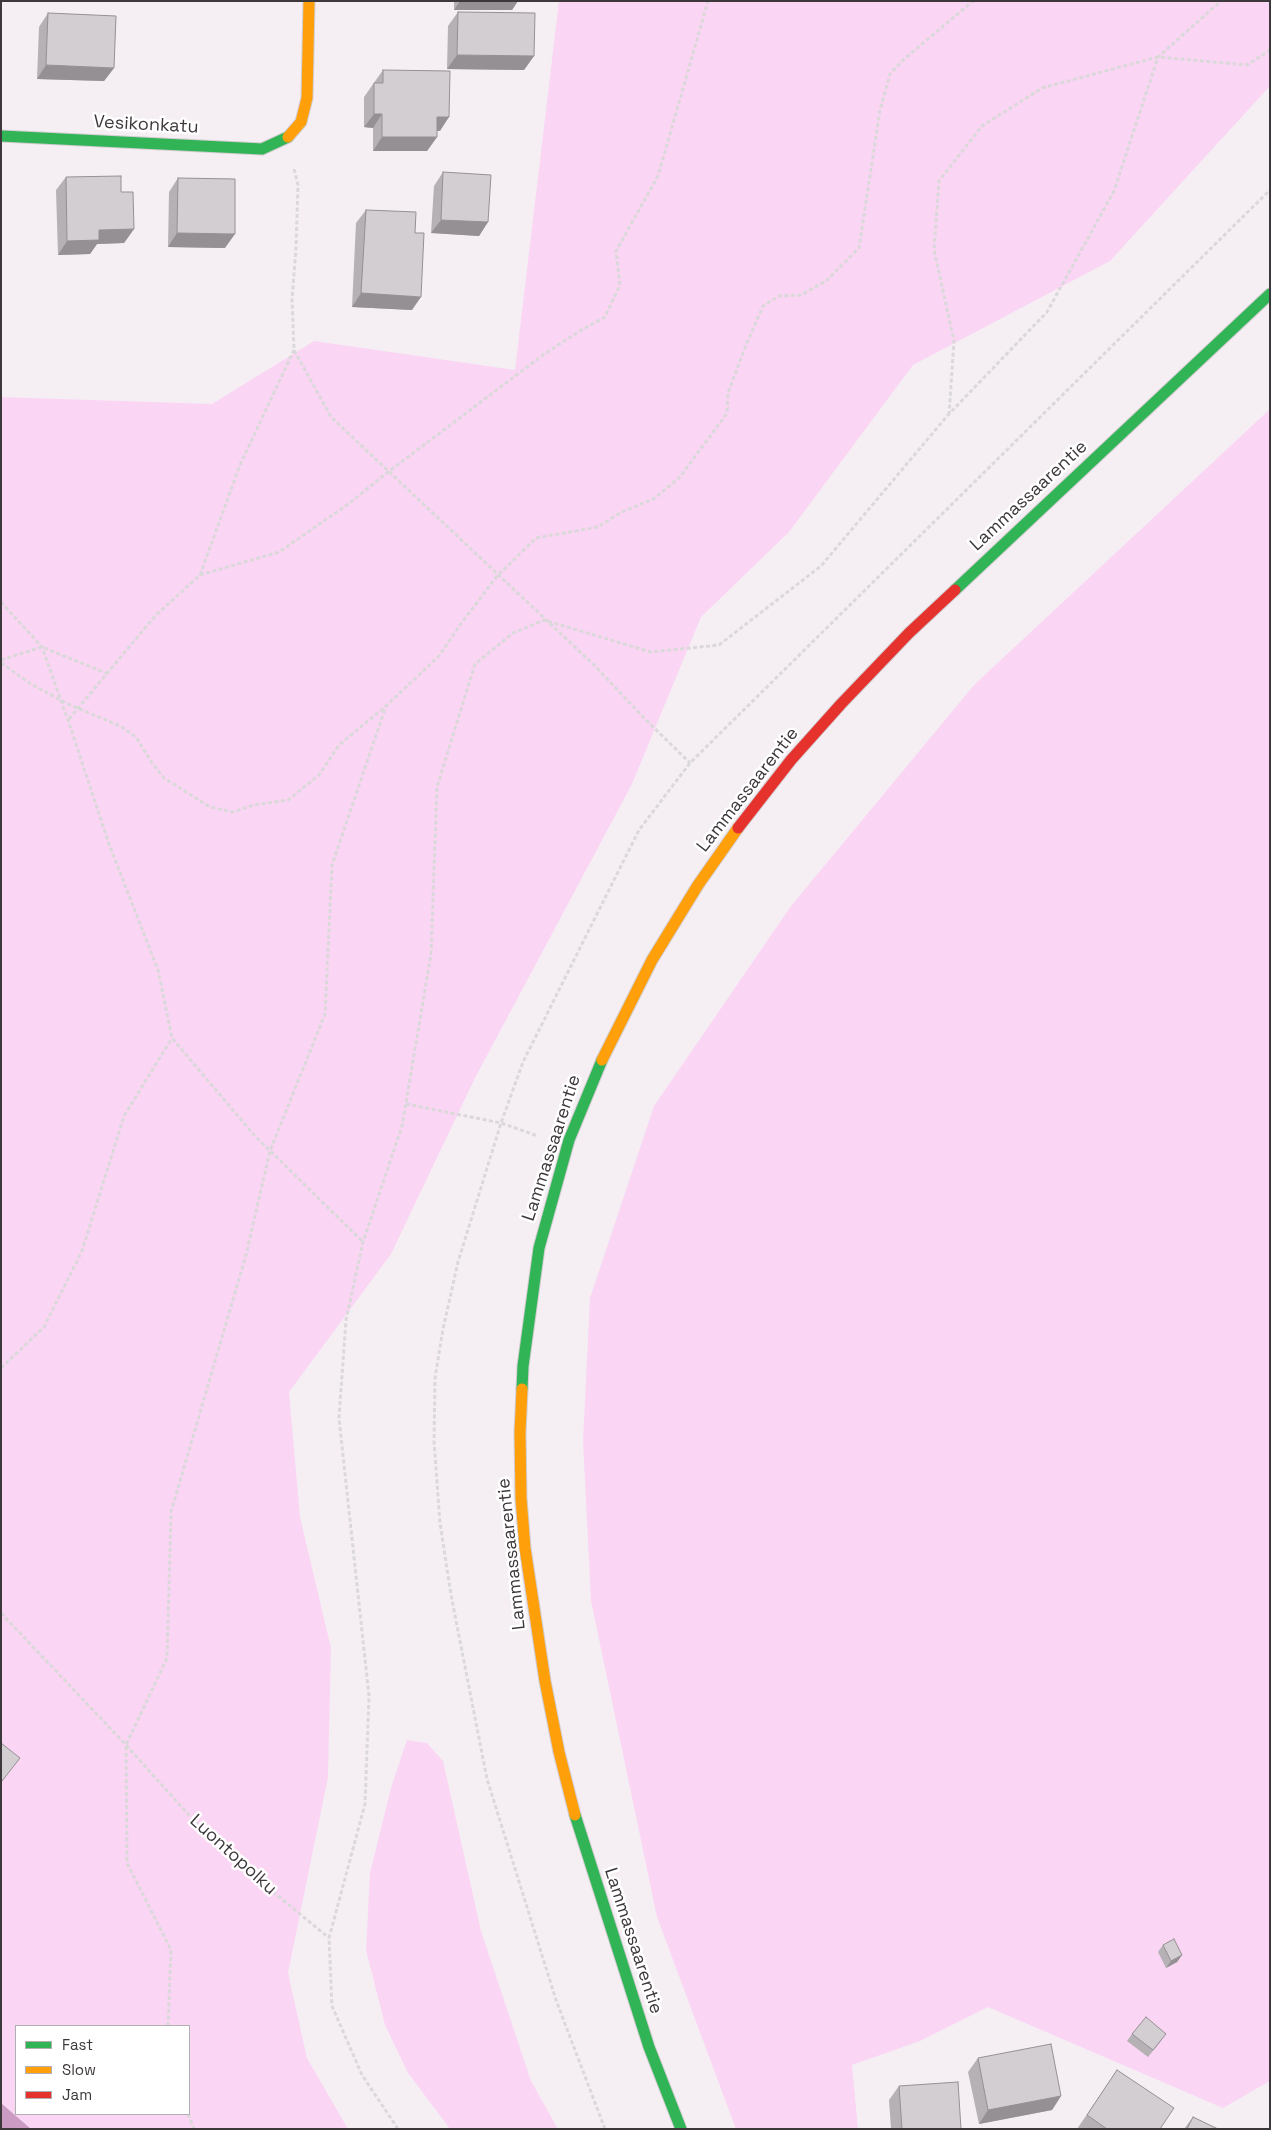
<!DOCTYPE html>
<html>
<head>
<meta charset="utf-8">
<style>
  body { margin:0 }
  #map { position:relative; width:1271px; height:2130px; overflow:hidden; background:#f5eff4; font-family:"Space Grotesk",sans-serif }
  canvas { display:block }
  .frame { position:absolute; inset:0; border:2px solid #3d383c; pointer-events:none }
  .legend { position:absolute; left:15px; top:2025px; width:175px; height:90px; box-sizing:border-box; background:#fff; border:1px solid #b1afb1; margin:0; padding:6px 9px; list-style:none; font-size:15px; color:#3d383c }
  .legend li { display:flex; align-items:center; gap:10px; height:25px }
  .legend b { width:25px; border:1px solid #b1afb1 }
</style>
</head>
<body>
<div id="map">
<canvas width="1271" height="2130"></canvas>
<div class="frame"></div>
<ul class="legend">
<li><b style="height:6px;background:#30b455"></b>Fast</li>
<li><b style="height:6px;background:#ff9f0a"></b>Slow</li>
<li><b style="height:6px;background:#e5322d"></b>Jam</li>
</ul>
</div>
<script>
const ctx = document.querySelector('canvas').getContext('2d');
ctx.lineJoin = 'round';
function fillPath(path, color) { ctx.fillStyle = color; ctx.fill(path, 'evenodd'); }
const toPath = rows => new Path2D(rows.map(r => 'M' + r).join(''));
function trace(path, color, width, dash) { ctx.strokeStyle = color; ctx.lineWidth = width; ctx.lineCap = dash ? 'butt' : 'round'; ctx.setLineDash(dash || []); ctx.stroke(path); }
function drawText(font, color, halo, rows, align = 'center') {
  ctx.font = font + ' "Space Grotesk",sans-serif'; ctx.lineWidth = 5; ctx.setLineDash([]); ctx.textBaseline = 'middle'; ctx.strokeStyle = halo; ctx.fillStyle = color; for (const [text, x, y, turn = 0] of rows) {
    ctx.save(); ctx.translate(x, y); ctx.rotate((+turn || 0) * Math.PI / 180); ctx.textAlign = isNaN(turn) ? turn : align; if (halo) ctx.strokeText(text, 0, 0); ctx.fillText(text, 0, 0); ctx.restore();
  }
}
fillPath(toPath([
  [559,1,1270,1,1270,86,1110,261,913,365,789,532,701,617,632,784,475,1078,391,1254,289,1392,300,1517,331,1648,328,1777,288,1973,307,2058,348,2129,31,2129,1,2103,1,397,212,404,314,341,515,370],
  [16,2026,189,2026,189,2114,16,2114],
  [1270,409,1270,2081,1223,2108,988,2007,920,2041,852,2065,858,2129,736,2129,657,1917,591,1601,583,1441,590,1298,654,1106,791,906,974,685],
  [407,1740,427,1743,443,1761,481,1931,531,2081,558,2129,450,2129,408,2073,385,2025,366,1950,370,1873,391,1788]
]), '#fad6f4');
fillPath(toPath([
  [1,2103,31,2129,1,2129]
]), '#cb9bc4');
const fast = toPath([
  [1,136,262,149,288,137],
  [955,590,1270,294],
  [522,1389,523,1366,539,1248,569,1140,602,1060],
  [575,1815,649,2047,681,2129]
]);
const slow = toPath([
  [288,137,301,122,307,98,309,1],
  [602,1060,652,960,698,885,738,828],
  [522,1389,520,1433,521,1498,525,1548,545,1681,559,1752,575,1815]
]);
const jam = toPath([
  [738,828,791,760,841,704,909,633,955,590]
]);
trace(fast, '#d1ccd0', 13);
trace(slow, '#d1ccd0', 13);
trace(jam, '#d1ccd0', 13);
trace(toPath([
  [294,169,298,185,296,248,292,299,294,350,331,417,594,665,645,719,690,763],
  [949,415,954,341,934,250,939,181,982,126,1042,88,1158,57,1247,65,1270,50],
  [200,575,279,552,347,505,388,472,543,355,578,332,605,317,620,285,616,251,658,176,708,1],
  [1,602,42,647,68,720,109,844,158,970,172,1038,254,1135,363,1242],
  [1,660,42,647,106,673],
  [1,663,31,684,68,704,120,726,136,737,152,763,164,778,210,807,233,812,254,805,288,800,319,775,339,745,386,706,439,656,460,625,497,576,536,538,598,527,620,513,655,498,680,477,727,413,728,393,746,345,763,306,779,296,801,295,826,281,859,248,880,110,890,74,903,60,973,1],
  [69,719,155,616,200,575,240,465,294,350],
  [406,1104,501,1123,538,1136],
  [1,1368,44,1327,82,1251,124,1116,172,1038],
  [1,1613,126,1745,214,1843,329,1938],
  [168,2026,171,1950,127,1863,126,1745,167,1658,171,1512,246,1255,270,1151,325,1014,332,865,386,706],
  [188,2114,194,2129],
  [398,2129,362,2075,332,2006,329,1938,365,1804,369,1696,339,1418,346,1320,363,1242,402,1126,431,954,437,787,475,664,513,633,544,620,651,652,719,645,821,566,948,415,1047,312,1114,191,1158,57,1221,1],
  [605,2129,556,2000,487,1779,451,1595,440,1523,434,1441,435,1378,443,1329,458,1262,501,1123,523,1062,639,830,690,763,1270,190]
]), '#dbd8da', 3, [4, 2.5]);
trace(fast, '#30b455', 11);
trace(slow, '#ff9f0a', 11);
trace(jam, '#e5322d', 11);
fillPath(toPath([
  [454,1,518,1,512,10,454,10],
  [458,12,534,56,524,70,447,69,448,26],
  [48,13,114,68,104,81,37,79,39,27],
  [383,70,440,131,437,131,437,137,427,151,373,151,373,128,364,127,364,97],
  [443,172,488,222,479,236,431,233,434,186],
  [66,177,121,192,134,229,124,243,97,244,90,254,58,255,56,190],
  [178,178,225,248,168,247,169,192],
  [366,210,412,310,352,307,356,223],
  [1163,1945,1182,1955,1177,1962,1166,1968,1158,1952],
  [1132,2034,1161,2041,1148,2057,1127,2041],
  [978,2058,1061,2096,1052,2110,979,2124,968,2072],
  [1117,2070,1160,2129,1077,2129],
  [899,2086,961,2129,891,2129,889,2100],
  [1193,2117,1218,2129,1184,2129]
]), '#b5b1b5');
fillPath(toPath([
  [460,1,518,1,512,10,454,10],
  [457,55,534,56,524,70,447,69],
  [46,65,114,68,104,81,37,79],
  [374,114,382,114,373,128,364,127],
  [437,117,449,117,440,131,427,130],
  [382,137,437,137,427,151,373,151],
  [441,220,488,222,479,236,431,233],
  [134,229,124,243,97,244,90,254,58,255,67,241,99,230],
  [177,233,235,234,225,248,168,247],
  [361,293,421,297,412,310,352,307],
  [1182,1955,1177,1962,1166,1968,1171,1961],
  [1061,2096,1052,2110,979,2124,988,2110]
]), '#949093');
const building = toPath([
  [458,12,535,13,534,56,457,55,458,12],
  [48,13,116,16,114,68,46,65,48,13],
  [383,70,450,71,449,117,437,117,437,137,382,137,382,114,374,114,374,83,383,83,383,70],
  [443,172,491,175,488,222,441,220,443,172],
  [121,176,121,192,133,192,134,229,99,230,99,240,67,241,66,177,121,176],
  [178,178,235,179,235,234,177,233,178,178],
  [366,210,416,212,415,233,424,233,421,297,361,293,366,210],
  [1,1743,20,1758,2,1781,1,1780,1,1743],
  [1174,1939,1182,1955,1171,1961,1163,1945,1174,1939],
  [1146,2017,1166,2034,1153,2050,1132,2034,1146,2017],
  [1051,2044,1061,2096,988,2110,978,2058,1051,2044],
  [1117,2070,1174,2108,1160,2129,1107,2129,1087,2115,1117,2070],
  [958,2082,961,2129,902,2129,899,2086,958,2082],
  [1193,2117,1218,2129,1187,2129,1193,2117]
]);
fillPath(building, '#d3ced2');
trace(building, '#949093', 1);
drawText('18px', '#3d383c', '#fff', [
  ["Vesikonkatu",146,125,3],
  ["Lammassaarentie",1029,496,-43],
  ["Lammassaarentie",748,790,-52],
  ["Lammassaarentie",552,1148,-72],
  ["Lammassaarentie",512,1554,-96],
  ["Luontopolku",233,1855,42],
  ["Lammassaarentie",633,1941,72]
]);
</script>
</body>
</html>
